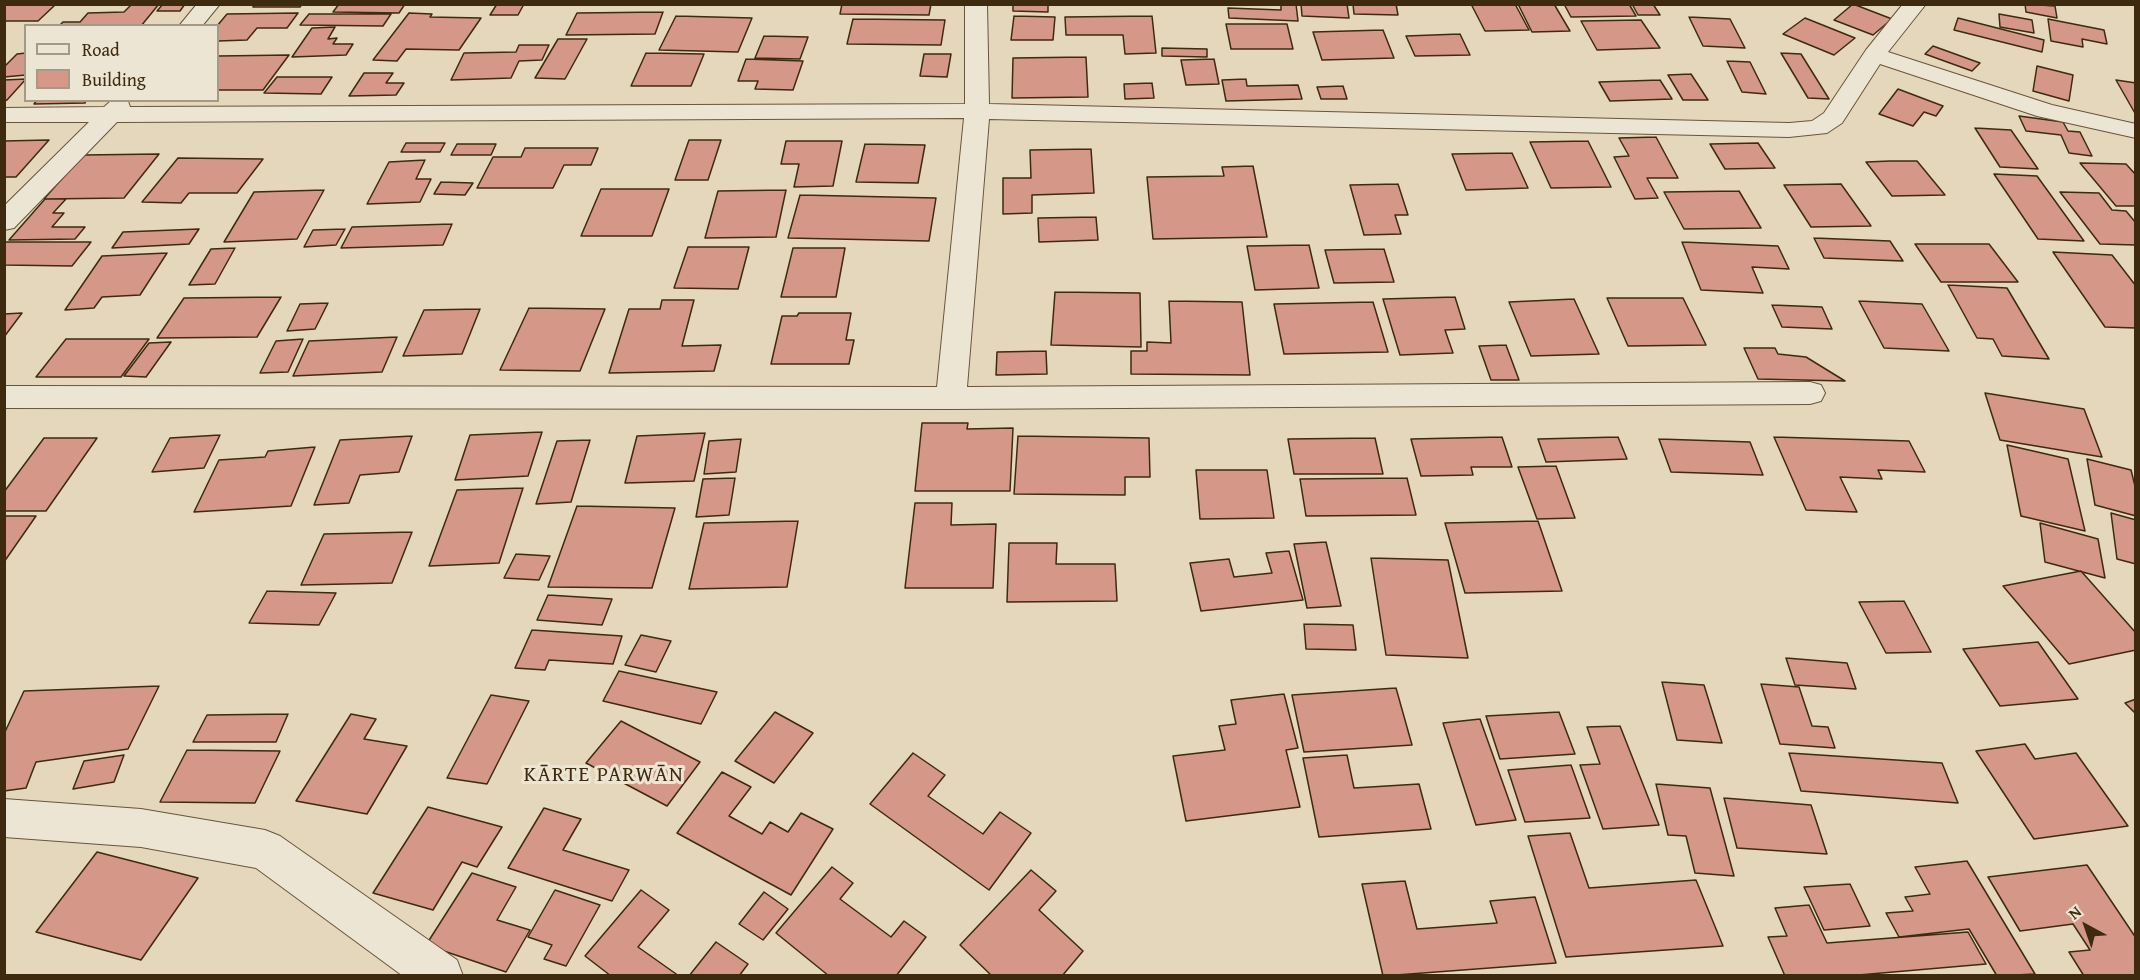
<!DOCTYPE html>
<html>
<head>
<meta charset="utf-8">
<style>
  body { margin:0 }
  #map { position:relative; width:2140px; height:980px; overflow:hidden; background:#e4d7bc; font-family:"Gentium Book Plus",serif }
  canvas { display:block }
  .frame { position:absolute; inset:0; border:6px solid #3e2a0f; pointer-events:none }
  .legend { position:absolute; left:24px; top:24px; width:195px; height:78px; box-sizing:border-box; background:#ede5d3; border:2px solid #a79a85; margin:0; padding:8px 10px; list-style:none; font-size:18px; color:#3e2a0f }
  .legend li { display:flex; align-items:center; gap:12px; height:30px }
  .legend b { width:30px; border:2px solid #a79a85 }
  .north { position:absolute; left:2056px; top:896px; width:60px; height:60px; -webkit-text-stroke:4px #ede5d3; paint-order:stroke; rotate:320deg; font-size:16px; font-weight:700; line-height:24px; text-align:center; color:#3e2a0f }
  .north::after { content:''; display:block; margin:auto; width:21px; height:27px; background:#3e2a0f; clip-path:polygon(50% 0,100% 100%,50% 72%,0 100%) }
</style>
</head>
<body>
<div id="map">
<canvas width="2140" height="980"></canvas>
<div class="frame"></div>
<ul class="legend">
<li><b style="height:8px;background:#ede5d3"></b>Road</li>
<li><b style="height:16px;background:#d59787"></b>Building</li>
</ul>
<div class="north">N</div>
</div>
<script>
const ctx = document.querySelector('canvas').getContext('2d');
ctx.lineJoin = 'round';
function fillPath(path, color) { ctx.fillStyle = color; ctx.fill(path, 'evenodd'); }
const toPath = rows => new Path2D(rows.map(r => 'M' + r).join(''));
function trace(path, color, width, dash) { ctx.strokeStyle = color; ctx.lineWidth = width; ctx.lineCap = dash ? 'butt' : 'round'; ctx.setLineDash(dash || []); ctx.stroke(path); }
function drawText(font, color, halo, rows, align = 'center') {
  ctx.font = font + ' "Gentium Book Plus",serif'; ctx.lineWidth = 6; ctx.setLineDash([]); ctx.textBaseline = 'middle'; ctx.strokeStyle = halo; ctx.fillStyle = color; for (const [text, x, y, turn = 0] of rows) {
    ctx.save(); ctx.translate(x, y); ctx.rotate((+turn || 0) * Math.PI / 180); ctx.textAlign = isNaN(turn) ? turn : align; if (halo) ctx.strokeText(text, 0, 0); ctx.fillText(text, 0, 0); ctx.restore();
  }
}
const building = toPath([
  [4,4,49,4,55,5,38,21,4,21,4,4],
  [132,4,159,4,141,26,59,26,63,22,80,22,88,13,124,12,132,4],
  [163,4,185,4,180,11,157,11,163,4],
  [255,4,302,4,300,7,253,7,255,4],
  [339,4,405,4,399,13,333,12,339,4],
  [497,4,524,4,518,15,490,15,497,4],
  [842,4,931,4,929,15,840,14,842,4],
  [1013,4,1048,4,1048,12,1013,11,1013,4],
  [1281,4,1296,4,1298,21,1229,18,1228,8,1281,10,1281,4],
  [1301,4,1347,4,1349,18,1302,16,1301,4],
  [1353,4,1396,4,1398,15,1354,14,1353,4],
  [1471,4,1515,4,1529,30,1485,31,1471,4],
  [1518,4,1554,4,1570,31,1532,32,1518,4],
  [1564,4,1629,4,1636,16,1571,17,1564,4],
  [1632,4,1653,4,1660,15,1638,15,1632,4],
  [1853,4,1892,19,1873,35,1834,20,1853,4],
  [2025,4,2055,6,2057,18,2026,12,2025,4],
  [663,12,655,34,566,35,577,13,663,12],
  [298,13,287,28,257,28,247,40,218,41,217,26,227,14,298,13],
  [409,13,432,14,430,17,481,18,459,50,406,49,397,61,373,60,409,13],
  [309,14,391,14,383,26,300,25,309,14],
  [1999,14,2032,20,2034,33,2000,27,1999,14],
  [676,16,752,18,738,52,659,50,676,16],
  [1014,16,1055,17,1053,40,1011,40,1014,16],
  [1152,16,1156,53,1125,54,1123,35,1066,35,1065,17,1152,16],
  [1689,17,1730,19,1745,48,1703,46,1689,17],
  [1805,18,1855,38,1834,55,1783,34,1805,18],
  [1958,18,2044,40,2042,52,1954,30,1958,18],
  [853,19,945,20,941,45,847,44,853,19],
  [2048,19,2104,30,2107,44,2082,39,2083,47,2051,41,2048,19],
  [1641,20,1660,48,1597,50,1581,21,1641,20],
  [1226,24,1287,24,1293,49,1231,49,1226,24],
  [335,27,328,39,337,38,333,44,353,44,346,55,292,57,312,28,335,27],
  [1383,30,1394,58,1322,60,1313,32,1383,30],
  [1460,34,1470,55,1415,56,1406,36,1460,34],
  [764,36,808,37,800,59,755,58,764,36],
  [558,39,587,39,565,79,535,78,558,39],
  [519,45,549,45,542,60,519,61,511,78,451,80,464,53,516,52,519,45],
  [1933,46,1980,63,1972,71,1925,54,1933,46],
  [1162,48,1207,49,1207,57,1162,56,1162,48],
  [26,53,26,75,4,77,4,67,17,54,26,53],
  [646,53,704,54,691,86,631,86,646,53],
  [1781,53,1801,54,1829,99,1808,98,1781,53],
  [924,54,951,54,947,77,920,76,924,54],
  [289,55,263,90,218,90,218,56,289,55],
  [1086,57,1088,97,1012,98,1013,58,1086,57],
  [746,59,803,61,793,90,755,89,758,81,738,81,746,59],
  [1214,59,1219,84,1186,85,1181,60,1214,59],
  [1727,61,1750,62,1766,94,1742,92,1727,61],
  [2037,66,2073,75,2069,101,2033,91,2037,66],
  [364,73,393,73,386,83,404,83,396,95,349,96,364,73],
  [1691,74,1708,100,1683,100,1668,75,1691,74],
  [277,77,332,77,321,94,264,93,277,77],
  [26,79,7,100,4,101,4,80,26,79],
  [1246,79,1247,86,1298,85,1302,99,1226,101,1222,80,1246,79],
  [1660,80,1672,99,1610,101,1599,82,1660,80],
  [2116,80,2136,83,2136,115,2116,80],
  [1152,83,1154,98,1125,99,1124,84,1152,83],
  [1343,86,1347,99,1321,99,1317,87,1343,86],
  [1898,89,1943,106,1936,116,1924,112,1913,126,1879,114,1898,89],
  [37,100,86,100,85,103,34,104,37,100],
  [2019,116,2063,122,2068,131,2080,132,2092,156,2069,153,2061,135,2026,131,2019,116],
  [1975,128,2011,130,2038,169,2000,167,1975,128],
  [1656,137,1678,178,1647,178,1658,198,1635,199,1614,157,1629,156,1619,138,1656,137],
  [49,140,16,177,4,177,4,141,49,140],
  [689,140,721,140,708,180,675,180,689,140],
  [786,141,842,141,833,186,794,187,799,164,781,164,786,141],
  [1588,141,1611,187,1551,188,1530,142,1588,141],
  [406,143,445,143,440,152,401,152,406,143],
  [1758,143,1775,168,1725,169,1710,144,1758,143],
  [457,144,496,144,491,155,451,155,457,144],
  [865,144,925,145,918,183,856,182,865,144],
  [525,148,598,148,591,165,564,165,553,188,477,188,493,157,521,157,525,148],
  [1091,149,1094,193,1032,195,1032,213,1003,214,1003,178,1031,178,1030,150,1091,149],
  [1512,153,1528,188,1466,190,1452,154,1512,153],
  [159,154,124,198,44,199,83,155,159,154],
  [178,158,263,159,237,193,189,193,181,203,142,202,178,158],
  [425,160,416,179,431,179,420,202,367,204,389,162,425,160],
  [1890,161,1917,161,1945,195,1892,196,1866,162,1890,161],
  [2080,163,2126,164,2136,175,2136,206,2116,206,2080,163],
  [1253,166,1267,237,1153,239,1147,177,1224,176,1222,167,1253,166],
  [1994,174,2037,176,2084,241,2038,239,1994,174],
  [441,182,473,183,465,195,434,194,441,182],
  [1398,184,1408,215,1395,215,1401,234,1364,235,1350,185,1398,184],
  [1841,184,1871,226,1811,227,1784,185,1841,184],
  [601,189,669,189,652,236,581,236,601,189],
  [324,190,297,239,224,242,254,192,324,190],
  [786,190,776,237,705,238,718,191,786,190],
  [1739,191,1761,228,1684,229,1664,192,1739,191],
  [2060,192,2099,193,2112,210,2126,211,2136,223,2136,245,2100,244,2060,192],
  [800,195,936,198,929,241,788,238,800,195],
  [45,199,66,199,53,213,64,213,52,227,85,227,75,239,9,240,45,199],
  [1096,217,1098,240,1039,242,1038,218,1096,217],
  [452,224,443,245,341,248,352,227,452,224],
  [199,229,189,244,112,248,123,232,199,229],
  [345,229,336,245,304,247,313,230,345,229],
  [1814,238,1890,241,1903,261,1824,258,1814,238],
  [4,242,91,242,72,266,4,265,4,242],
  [1682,242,1778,246,1789,269,1752,267,1763,293,1701,290,1682,242],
  [1915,244,1989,244,2018,282,1941,282,1915,244],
  [1309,245,1319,288,1255,290,1247,246,1309,245],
  [688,247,749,247,738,289,674,288,688,247],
  [235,248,215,284,189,285,211,249,235,248],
  [793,248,845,248,836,297,781,297,793,248],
  [1384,249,1394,282,1334,283,1325,250,1384,249],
  [2053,252,2112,255,2136,286,2136,328,2105,327,2053,252],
  [167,253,140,295,102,297,94,308,65,310,102,256,167,253],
  [1948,285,2007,288,2049,359,2002,356,1993,339,1977,338,1948,285],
  [1055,292,1140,293,1141,347,1051,345,1055,292],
  [281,297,257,337,157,338,184,298,281,297],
  [1455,297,1465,329,1445,330,1453,353,1400,355,1383,299,1455,297],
  [1607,298,1683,298,1706,345,1628,346,1607,298],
  [1574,299,1599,354,1531,356,1509,302,1574,299],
  [662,300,694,300,682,346,721,345,714,371,609,373,629,309,660,309,662,300],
  [1169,301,1242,302,1250,375,1131,374,1131,351,1147,351,1147,342,1171,343,1169,301],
  [1859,301,1922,304,1949,351,1884,348,1859,301],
  [1373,302,1388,352,1284,354,1274,304,1373,302],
  [328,303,315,329,287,331,300,304,328,303],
  [1772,305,1822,307,1832,329,1782,327,1772,305],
  [529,308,605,309,580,371,500,370,529,308],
  [480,309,462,354,403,356,424,310,480,309],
  [22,313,4,337,4,314,22,313],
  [799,313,851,313,846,340,854,340,849,364,771,364,782,316,797,316,799,313],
  [397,337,382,372,293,376,309,341,397,337],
  [66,339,149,339,121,377,36,377,66,339],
  [303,339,288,372,260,373,276,341,303,339],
  [171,342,146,377,124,376,149,343,171,342],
  [1506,345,1519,380,1491,380,1479,346,1506,345],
  [1744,348,1775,348,1778,354,1806,357,1845,381,1758,379,1744,348],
  [1046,351,1047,374,996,375,997,352,1046,351],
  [1985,393,2084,409,2102,457,2000,440,1985,393],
  [922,423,968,423,967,429,1013,428,1010,491,915,491,922,423],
  [542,432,528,476,455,480,470,435,542,432],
  [705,433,694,481,625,483,637,436,705,433],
  [220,435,204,468,152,472,170,438,220,435],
  [412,436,399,472,360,475,349,503,314,505,340,440,412,436],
  [1018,436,1149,438,1150,477,1125,477,1125,495,1014,494,1018,436],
  [1502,437,1512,467,1471,467,1473,475,1421,476,1411,439,1502,437],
  [1618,437,1627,459,1546,462,1538,439,1618,437],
  [1774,437,1909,441,1925,472,1878,470,1882,479,1840,477,1857,512,1806,510,1774,437],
  [44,438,97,438,46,511,4,511,4,492,44,438],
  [1375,438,1383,474,1294,474,1288,439,1375,438],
  [741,439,736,472,704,474,709,441,741,439],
  [1659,439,1750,442,1763,475,1671,472,1659,439],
  [590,440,571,502,536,504,557,441,590,440],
  [2007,445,2068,459,2085,531,2021,516,2007,445],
  [315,447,291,506,194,512,219,460,265,457,268,451,315,447],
  [2087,459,2131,470,2136,490,2136,516,2095,505,2087,459],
  [1556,466,1575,518,1537,519,1518,467,1556,466],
  [1196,470,1267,470,1274,518,1200,519,1196,470],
  [735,478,729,515,696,517,703,479,735,478],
  [1407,478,1416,515,1306,516,1300,479,1407,478],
  [523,488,499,563,429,566,457,490,523,488],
  [915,503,952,503,951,525,996,524,993,588,905,588,915,503],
  [577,506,675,508,652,588,548,587,577,506],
  [2111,513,2136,520,2136,564,2117,559,2111,513],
  [4,516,36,516,4,562,4,516],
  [798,521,787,587,689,589,704,523,798,521],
  [1538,521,1562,591,1465,593,1445,523,1538,521],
  [2040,523,2098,539,2105,578,2045,562,2040,523],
  [412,532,392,583,301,585,324,534,412,532],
  [1326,542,1341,606,1307,608,1294,544,1326,542],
  [1009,543,1057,543,1056,564,1115,564,1117,601,1007,602,1009,543],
  [1289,551,1303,600,1201,611,1190,563,1229,559,1234,577,1272,573,1266,553,1289,551],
  [516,554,550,556,539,580,504,578,516,554],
  [1371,558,1448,560,1468,658,1386,655,1371,558],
  [2081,571,2136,633,2136,650,2069,664,2003,586,2081,571],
  [267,591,336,593,319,625,249,623,267,591],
  [548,595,612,599,602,625,537,620,548,595],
  [1904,601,1931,652,1886,653,1859,602,1904,601],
  [1304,624,1353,625,1356,650,1306,649,1304,624],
  [532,630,622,636,613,664,549,660,545,670,515,668,532,630],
  [641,635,671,641,656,672,625,665,641,635],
  [2038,642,2078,699,2000,706,1963,649,2038,642],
  [1786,658,1847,663,1856,689,1795,685,1786,658],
  [619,671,717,692,701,724,603,701,619,671],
  [1662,682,1704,685,1722,743,1677,740,1662,682],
  [1761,684,1799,687,1812,726,1828,727,1835,748,1780,744,1761,684],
  [159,686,128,749,36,762,26,788,4,791,4,734,24,691,159,686],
  [1396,688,1412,745,1304,752,1292,695,1396,688],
  [1284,694,1298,748,1286,750,1300,807,1186,821,1173,756,1225,750,1219,726,1236,724,1231,700,1284,694],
  [491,695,529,701,487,784,447,778,491,695],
  [2136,699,2136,714,2125,703,2136,699],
  [775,712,813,733,774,783,735,761,775,712],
  [1559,712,1575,754,1500,759,1486,716,1559,712],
  [288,714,276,742,193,742,207,715,288,714],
  [351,714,376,719,364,739,407,746,367,814,296,801,351,714],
  [1480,719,1516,820,1476,825,1443,723,1480,719],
  [621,721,700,762,667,806,586,763,621,721],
  [1620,726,1659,825,1603,829,1580,765,1600,764,1587,727,1620,726],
  [2025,744,2035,759,2076,753,2128,826,2034,839,1976,751,2025,744],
  [187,750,280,751,255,803,160,802,187,750],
  [913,753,945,775,928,796,983,834,1000,812,1031,833,989,890,870,804,913,753],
  [1789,753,1942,763,1958,803,1801,791,1789,753],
  [124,755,114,782,73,789,84,761,124,755],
  [1347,755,1354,788,1419,784,1431,829,1319,837,1303,758,1347,755],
  [1571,765,1590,818,1525,822,1508,770,1571,765],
  [722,772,751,787,729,816,762,834,770,822,788,832,801,813,833,829,791,895,677,833,722,772],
  [1656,784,1710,788,1734,876,1695,873,1686,836,1668,835,1656,784],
  [1724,798,1811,805,1827,854,1737,848,1724,798],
  [428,807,502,827,477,867,462,862,433,910,373,893,428,807],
  [544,808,581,819,563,850,629,870,612,901,508,868,544,808],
  [1570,833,1589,888,1696,880,1723,946,1566,957,1528,836,1570,833],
  [97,852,198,878,141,960,36,932,97,852],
  [1967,861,2035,974,1997,976,1969,929,1899,937,1886,913,1913,911,1905,897,1930,894,1915,867,1967,861],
  [2087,865,2136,938,2136,975,2084,976,2069,952,2090,950,2073,924,2020,931,1988,877,2087,865],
  [832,867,853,883,840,899,891,937,904,921,926,937,896,976,829,976,776,933,832,867],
  [1031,870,1056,891,1039,910,1083,951,1062,976,992,976,960,945,1031,870],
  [472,873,516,887,497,920,530,930,506,972,426,945,472,873],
  [1405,881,1417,929,1497,923,1490,901,1535,897,1556,963,1383,976,1362,884,1405,881],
  [1850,884,1870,926,1824,930,1804,887,1850,884],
  [555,890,600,905,566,966,544,959,552,945,528,937,555,890],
  [641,890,669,910,638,947,679,976,611,976,585,956,641,890],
  [764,892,788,909,763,940,739,924,764,892],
  [1809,905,1827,943,1968,932,1986,964,1847,976,1785,976,1768,937,1787,936,1775,908,1809,905],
  [716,942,748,964,739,976,689,976,716,942]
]);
fillPath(building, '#d59787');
trace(building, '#3e2a0f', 1.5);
const street = toPath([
  [197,4,220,4,202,26,179,26,197,4],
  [965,4,987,4,989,104,1789,123,1812,121,1824,113,1866,50,1903,4,1926,4,1888,52,2052,105,2136,124,2136,138,2037,116,1880,64,1842,123,1827,133,1789,137,989,119,967,387,1810,382,1821,385,1825,393,1821,401,1810,404,951,409,4,408,4,386,937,387,964,118,117,122,14,228,4,230,4,206,89,122,4,122,4,108,104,107,112,100,128,101,130,107,965,104,965,4],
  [4,799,141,809,265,830,280,836,457,960,463,976,403,976,256,868,141,847,4,837,4,799]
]);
trace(street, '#68553a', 2);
fillPath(street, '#ede5d3');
ctx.letterSpacing = '1.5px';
drawText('21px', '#3e2a0f', '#ede5d3', [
  ["KĀRTE PARWĀN",604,776]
]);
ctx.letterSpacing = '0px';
</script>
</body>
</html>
